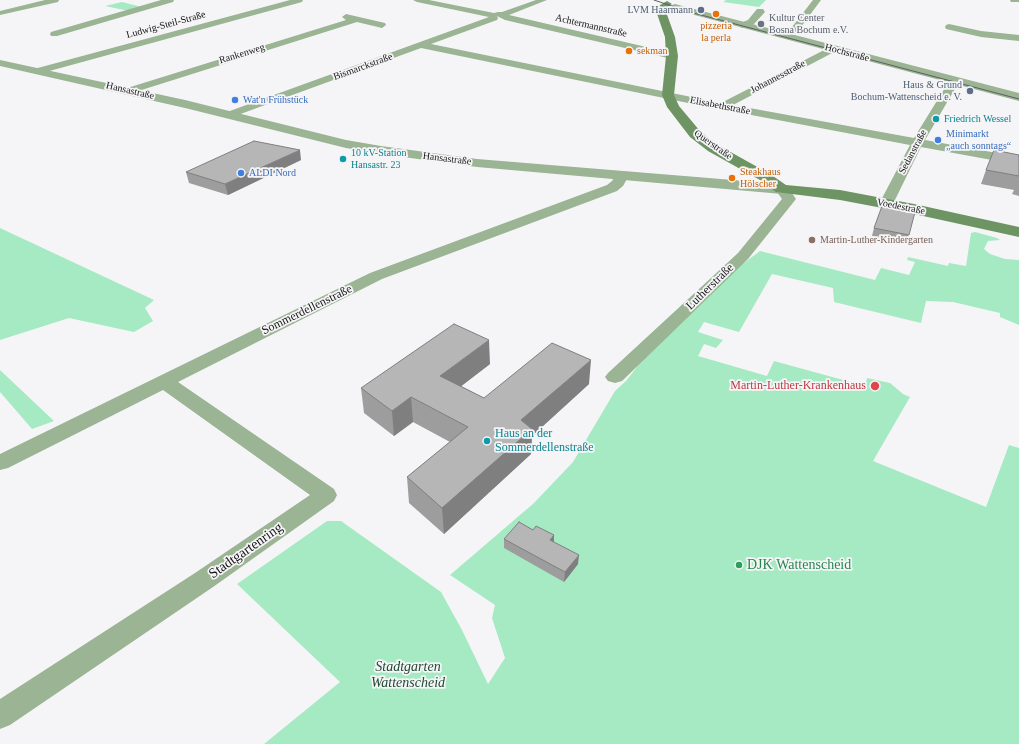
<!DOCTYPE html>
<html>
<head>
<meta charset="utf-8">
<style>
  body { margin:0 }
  canvas { display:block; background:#f5f5f7 }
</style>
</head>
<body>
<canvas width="1019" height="744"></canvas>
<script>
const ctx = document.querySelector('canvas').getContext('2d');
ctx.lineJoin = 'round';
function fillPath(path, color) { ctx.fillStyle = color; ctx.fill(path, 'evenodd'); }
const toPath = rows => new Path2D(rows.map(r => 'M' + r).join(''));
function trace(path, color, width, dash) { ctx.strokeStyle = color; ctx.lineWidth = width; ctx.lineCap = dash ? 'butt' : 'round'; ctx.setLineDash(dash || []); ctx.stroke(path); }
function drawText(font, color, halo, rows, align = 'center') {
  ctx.font = font + ' "Times New Roman",serif'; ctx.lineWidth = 3.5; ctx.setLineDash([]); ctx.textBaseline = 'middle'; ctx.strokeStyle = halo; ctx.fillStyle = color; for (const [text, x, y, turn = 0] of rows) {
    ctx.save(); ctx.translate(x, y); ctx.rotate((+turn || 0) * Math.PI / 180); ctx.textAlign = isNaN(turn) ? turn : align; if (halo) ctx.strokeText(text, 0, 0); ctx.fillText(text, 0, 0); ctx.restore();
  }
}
fillPath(toPath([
  [726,0,766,0,759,7,723,2],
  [122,2,142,7,129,11,105,6],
  [0,228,154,300,145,308,153,321,134,332,69,318,0,340],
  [975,232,997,238,1000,240,988,241,984,249,990,254,1005,259,1019,260,1019,325,1000,317,1000,313,953,302,926,301,921,323,834,302,833,288,772,274,739,332,704,322,698,332,723,340,716,348,704,344,698,356,767,376,774,361,865,386,867,378,890,383,903,394,910,397,873,461,986,507,1009,445,1019,448,1019,744,264,744,340,682,237,584,327,521,341,521,441,592,462,630,488,684,505,658,492,618,495,605,450,575,534,503,573,462,615,391,626,381,643,359,737,268,760,251,875,280,881,268,909,275,915,262,907,260,908,257,948,266,949,263,966,266,971,233],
  [0,370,54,421,32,429,0,392]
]), '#a5eac2');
fillPath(toPath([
  [45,0,59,0,58,2,0,15,0,11,45,0],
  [161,0,174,0,173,2,57,36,51,36,50,34,51,32,161,0],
  [290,0,303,0,302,2,42,73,38,74,33,71,34,69,290,0],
  [413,0,429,0,494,13,498,12,502,12,536,0,547,0,509,15,672,53,677,56,672,59,505,20,497,16,498,18,497,20,431,44,721,103,830,47,836,47,838,49,836,51,733,105,914,138,948,83,952,80,960,80,961,82,956,87,925,140,1019,157,1019,165,921,147,893,204,891,207,886,208,881,207,879,204,910,145,693,104,421,48,235,116,227,116,225,114,227,112,489,17,417,2,413,0],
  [813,0,821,0,798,31,784,37,778,37,777,35,778,33,792,27,813,0],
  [1010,0,1019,0,1019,2,1011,2,1010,0],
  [757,9,763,9,765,12,754,24,743,28,740,27,739,25,740,23,748,20,757,9],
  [346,14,385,23,386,25,382,28,357,22,132,93,124,93,123,91,124,89,346,20,342,17,346,14],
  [949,24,981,31,1019,35,1019,41,981,37,946,29,945,27,946,25,949,24],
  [621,173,626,174,628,177,623,186,617,191,382,279,178,382,334,489,337,495,334,501,213,587,10,725,0,729,0,699,195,573,310,495,163,390,8,468,0,470,0,454,370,273,607,185,612,181,616,174,621,173],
  [782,185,787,186,796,199,748,259,622,381,615,383,608,381,605,377,608,373,738,253,782,199,775,189,777,186,782,185]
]), '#9ab494');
fillPath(toPath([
  [675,4,1019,93,1019,101,672,9,670,7,672,5,675,4],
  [0,60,185,100,346,140,381,146,477,159,782,184,788,186,790,189,788,192,782,194,477,167,381,154,346,148,185,108,0,66,0,60]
]), '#9ab494');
fillPath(toPath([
  [667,1,672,4,665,9,675,37,678,56,674,95,679,106,700,131,718,145,770,174,786,185,840,190,914,204,1019,227,1019,237,914,214,840,200,776,192,760,180,708,151,690,137,667,107,662,95,666,56,665,37,655,8,667,1]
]), '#6e9464');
trace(toPath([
  [654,0,686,11,1019,99]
]), '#5f5f60', 1);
fillPath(toPath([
  [1019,155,1019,196,1012,194,1014,190,981,184,986,170],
  [301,160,228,195,189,183,186,172],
  [915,212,906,243,872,236,874,228],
  [490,364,461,386,484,398,589,384,532,436,531,454,444,534,409,503,407,477,450,442,413,422,394,436,364,413,361,388],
  [533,530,554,535,554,542,578,564,564,582,504,548,504,539]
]), '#9d9d9d');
fillPath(toPath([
  [300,150,301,160,228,195,225,184],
  [489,340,490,364,442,401,440,376],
  [591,360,589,384,532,436,531,454,444,534,442,508,521,420],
  [411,397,413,422,394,436,392,411],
  [554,535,554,545,550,540],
  [579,555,578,564,564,582,565,572]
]), '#7f7f80');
const building = toPath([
  [254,141,300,150,225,184,186,172,254,141],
  [994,150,1019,155,1019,176,986,170,994,150],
  [882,206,915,212,909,235,874,228,882,206],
  [454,324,489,340,440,376,484,398,552,343,591,360,521,420,532,429,442,508,407,477,468,427,411,397,392,411,361,388,454,324],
  [519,522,533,530,536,526,554,535,550,540,579,555,565,572,504,539,519,522]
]);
fillPath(building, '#b6b6b7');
trace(building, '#7f7f80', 1);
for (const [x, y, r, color] of [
  [701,10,4,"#5c6f8a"],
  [716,14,4,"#e8710a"],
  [761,24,4,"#6b7280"],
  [629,51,4,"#e8710a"],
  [970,91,4,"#5c6f8a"],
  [235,100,4,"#3f7fe0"],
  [936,119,4,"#0f9aa8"],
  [938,140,4,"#3f7fe0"],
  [343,159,4,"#0f9aa8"],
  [241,173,4,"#3f7fe0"],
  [732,178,4,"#e8710a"],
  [812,240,4,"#8d6e63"],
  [875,386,5,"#e0444e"],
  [487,441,4,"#0f9aa8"],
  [739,565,4,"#2e9e5b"]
]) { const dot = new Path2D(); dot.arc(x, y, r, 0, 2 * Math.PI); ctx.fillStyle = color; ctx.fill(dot); trace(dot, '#f5f5f7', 1.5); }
drawText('10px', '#4e5e75', '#f5f5f7', [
  ["LVM Haarmann",693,10],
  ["Haus & Grund",962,85],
  ["Bochum-Wattenscheid e. V.",962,97]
], 'right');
drawText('10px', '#5b616d', '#f5f5f7', [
  ["Kultur Center",769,18],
  ["Bosna Bochum e.V.",769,30]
], 'left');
drawText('10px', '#161616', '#f5f5f7', [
  ["Ludwig-Steil-Straße",166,25,-15],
  ["Achtermannstraße",591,26,13],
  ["Hochstraße",847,53,15],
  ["Rankenweg",242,54,-17],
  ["Bismarckstraße",363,67,-20],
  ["Johannesstraße",778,77,-28],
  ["Hansastraße",130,91,13],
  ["Elisabethstraße",720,106,11],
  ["Querstraße",713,145,35],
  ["Sedanstraße",913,152,-62],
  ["Hansastraße",447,159,7],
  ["Voedestraße",901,207,11]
]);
drawText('10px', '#c56008', '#f5f5f7', [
  ["pizzeria",716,26,"center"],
  ["la perla",716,38,"center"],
  ["sekman",637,51],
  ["Steakhaus",740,172],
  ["Hölscher",740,184]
], 'left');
drawText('10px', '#366cbe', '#f5f5f7', [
  ["Wat'n Frühstück",243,100],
  ["Minimarkt",946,134],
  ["„auch sonntags“",946,146],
  ["ALDI Nord",249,173]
], 'left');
drawText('10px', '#0d838f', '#f5f5f7', [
  ["Friedrich Wessel",944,119],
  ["10 kV-Station",351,153],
  ["Hansastr. 23",351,165]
], 'left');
drawText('10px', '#785e54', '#f5f5f7', [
  ["Martin-Luther-Kindergarten",820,240]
], 'left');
drawText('12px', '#161616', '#f5f5f7', [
  ["Lutherstraße",710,287,-44],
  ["Sommerdellenstraße",307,310,-26]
]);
drawText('12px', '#be3a42', '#f5f5f7', [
  ["Martin-Luther-Krankenhaus",866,386]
], 'right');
drawText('12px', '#0d838f', '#f5f5f7', [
  ["Haus an der",495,434],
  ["Sommerdellenstraße",495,448]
], 'left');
drawText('14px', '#161616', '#f5f5f7', [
  ["Stadtgartenring",246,551,-35]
]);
drawText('14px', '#27864d', '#f5f5f7', [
  ["DJK Wattenscheid",747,565]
], 'left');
drawText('italic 14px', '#1f4832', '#f5f5f7', [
  ["Stadtgarten",408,667],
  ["Wattenscheid",408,683]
]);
</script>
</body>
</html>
